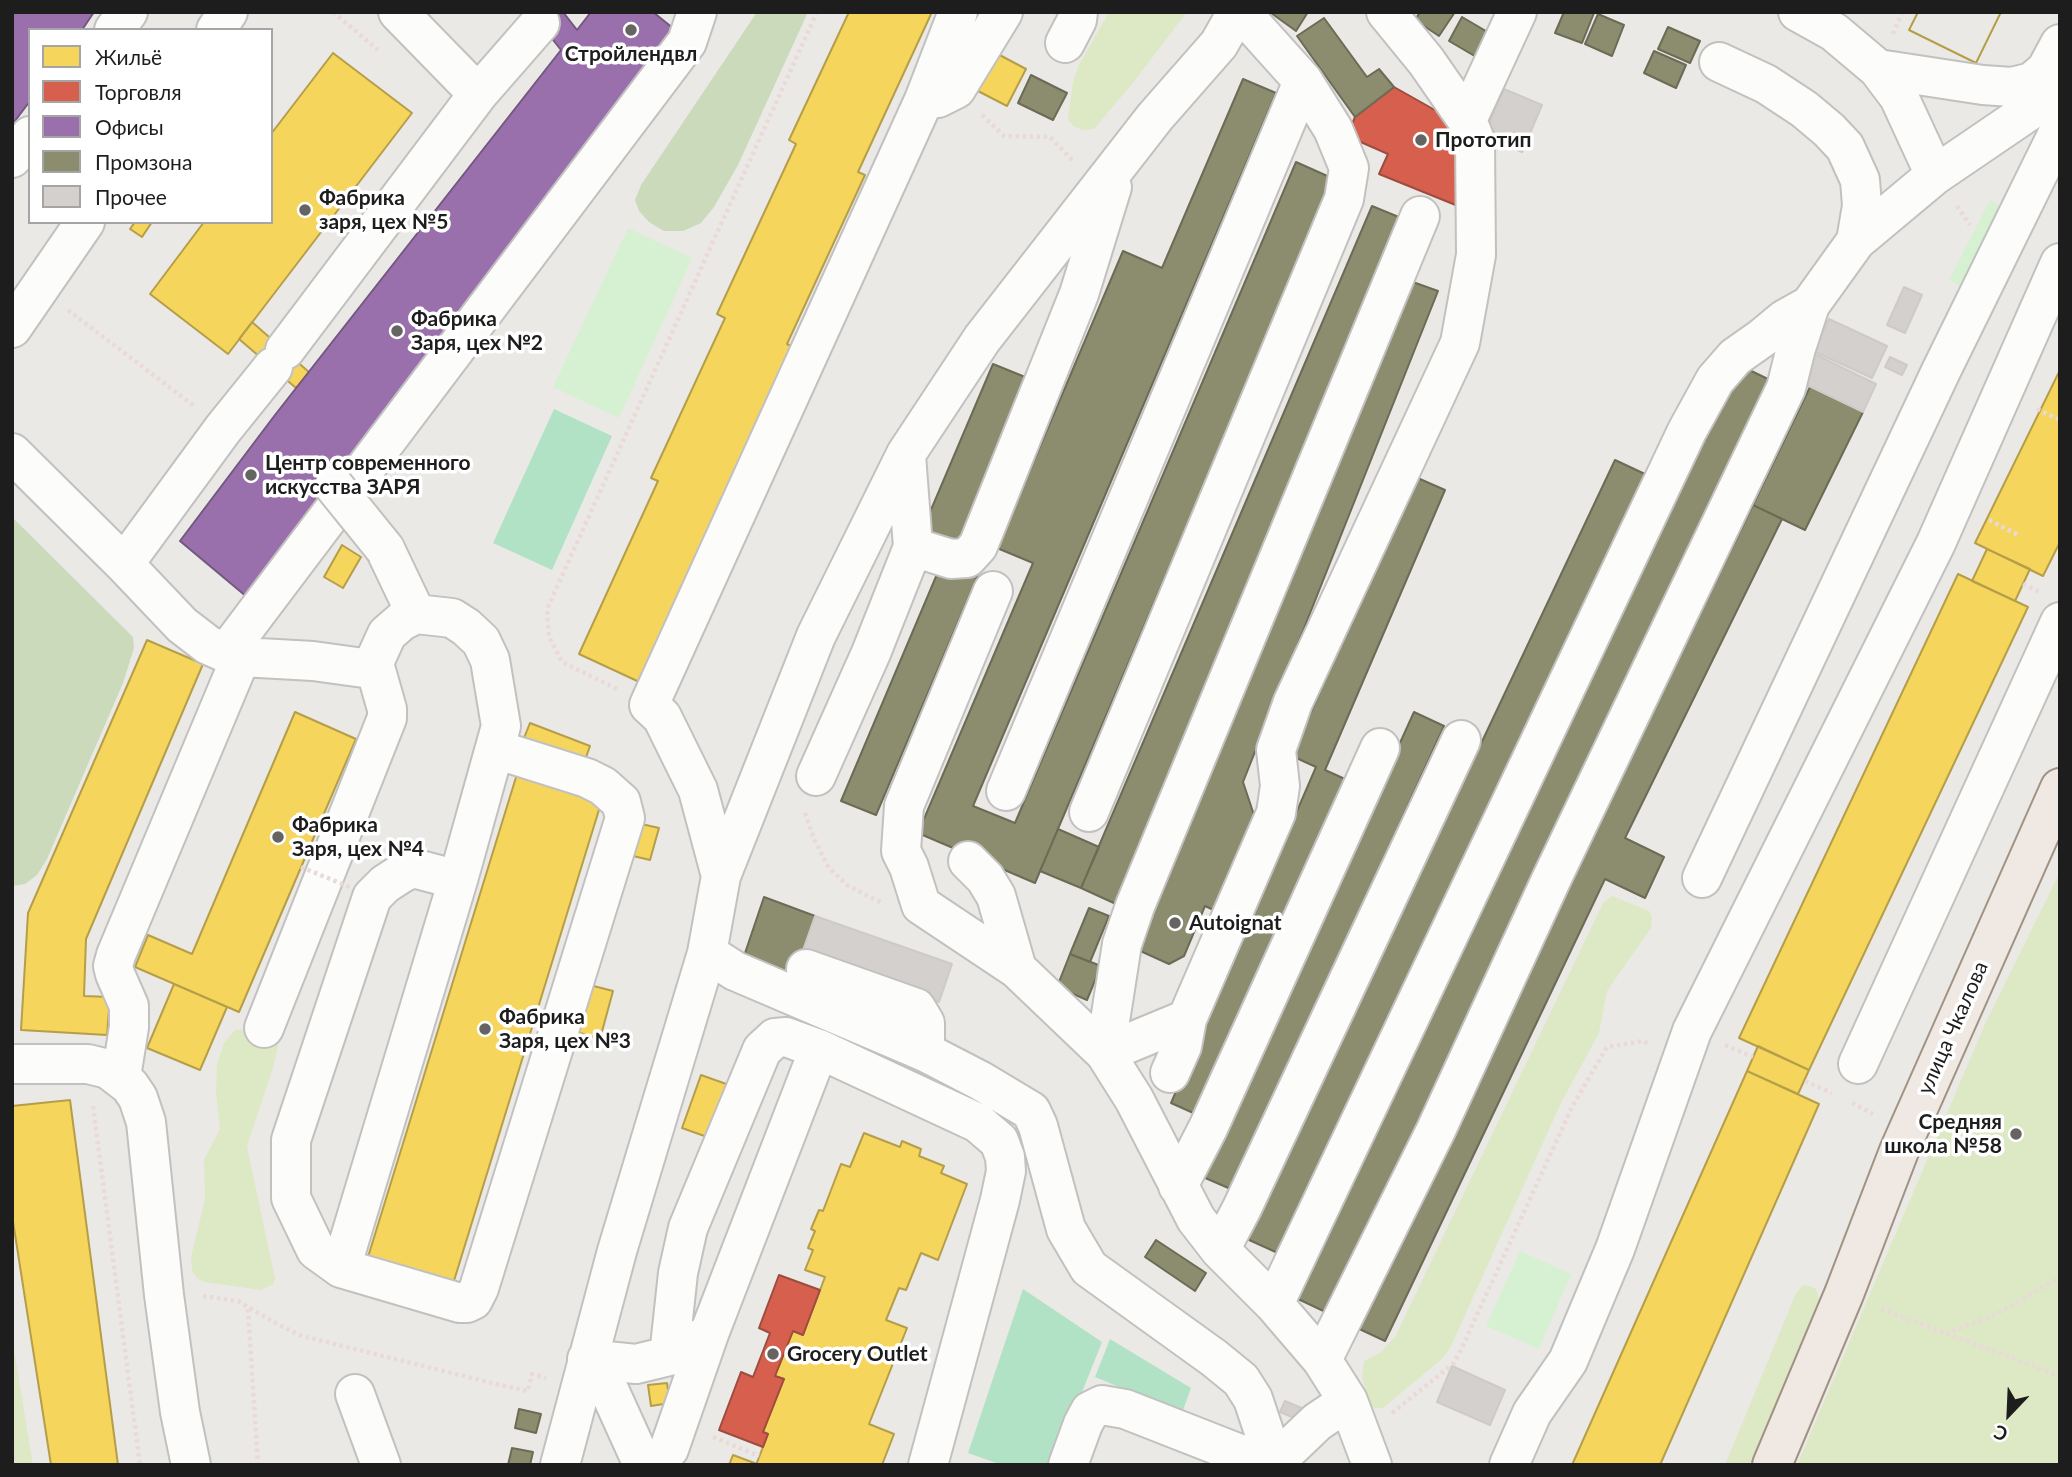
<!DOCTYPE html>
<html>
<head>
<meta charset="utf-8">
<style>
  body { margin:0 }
  #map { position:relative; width:2072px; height:1477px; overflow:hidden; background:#ebe9e6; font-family:Lato,sans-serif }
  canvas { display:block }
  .frame { position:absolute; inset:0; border:14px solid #1d1d1d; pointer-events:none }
  .legend { position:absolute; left:28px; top:28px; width:245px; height:196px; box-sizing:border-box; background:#fff; border:2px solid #a5a5a5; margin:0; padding:9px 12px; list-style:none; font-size:21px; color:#1d1d1d }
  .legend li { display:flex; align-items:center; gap:14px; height:35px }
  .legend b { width:35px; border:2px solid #a5a5a5 }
  .north { position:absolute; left:1974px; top:1379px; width:70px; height:70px; -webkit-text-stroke:5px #fff; paint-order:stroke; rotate:203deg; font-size:19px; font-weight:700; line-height:28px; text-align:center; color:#1d1d1d }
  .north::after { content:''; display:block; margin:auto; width:24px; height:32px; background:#1d1d1d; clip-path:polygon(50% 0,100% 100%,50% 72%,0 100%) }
</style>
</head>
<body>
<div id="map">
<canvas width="2072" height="1477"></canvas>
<div class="frame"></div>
<ul class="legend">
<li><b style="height:19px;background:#f6d55c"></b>Жильё</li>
<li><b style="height:19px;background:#d6604d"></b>Торговля</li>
<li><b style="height:19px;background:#9970ab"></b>Офисы</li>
<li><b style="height:19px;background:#8c8c6e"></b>Промзона</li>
<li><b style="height:19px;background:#d3d0ce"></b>Прочее</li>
</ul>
<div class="north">С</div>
</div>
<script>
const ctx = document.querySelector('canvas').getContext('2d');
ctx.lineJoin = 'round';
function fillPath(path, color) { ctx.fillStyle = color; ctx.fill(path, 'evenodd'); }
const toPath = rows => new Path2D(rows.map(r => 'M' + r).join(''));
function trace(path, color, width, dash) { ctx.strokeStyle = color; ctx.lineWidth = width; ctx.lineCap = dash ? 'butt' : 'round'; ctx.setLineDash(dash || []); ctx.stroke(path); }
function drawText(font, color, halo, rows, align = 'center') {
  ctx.font = font + ' Lato,sans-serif'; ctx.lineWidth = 7; ctx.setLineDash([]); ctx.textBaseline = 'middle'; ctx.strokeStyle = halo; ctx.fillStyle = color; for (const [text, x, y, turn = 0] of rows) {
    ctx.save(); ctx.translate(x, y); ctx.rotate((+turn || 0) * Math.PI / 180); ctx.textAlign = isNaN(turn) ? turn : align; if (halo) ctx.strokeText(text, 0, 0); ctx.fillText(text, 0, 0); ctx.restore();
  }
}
fillPath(toPath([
  [1109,12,1187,12,1132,84,1094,129,1082,130,1073,126,1068,119,1073,82,1079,65],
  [2060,872,2060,1465,1797,1465,1985,1024],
  [1612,896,1649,911,1652,917,1651,928,1607,991,1599,1033,1561,1103,1451,1346,1443,1358,1383,1408,1374,1408,1369,1404,1362,1376,1364,1361,1381,1352,1395,1337,1603,903],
  [244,1029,275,1039,278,1046,274,1065,247,1146,275,1279,273,1284,261,1290,204,1282,197,1278,192,1271,191,1257,205,1199,204,1160,220,1129,216,1093,217,1064,224,1043,235,1030],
  [1806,1285,1816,1289,1819,1299,1749,1465,1725,1465,1796,1293,1802,1286],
  [12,1337,29,1441,33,1465,12,1465]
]), '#dde8c4');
fillPath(toPath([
  [757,12,808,12,738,165,714,207,701,223,683,231,664,231,649,222,639,211,635,200,641,185],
  [12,517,133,637,134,648,123,683,47,859,37,875,25,884,12,886]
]), '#cadabb');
fillPath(toPath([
  [1990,200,2008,210,1966,290,1949,280],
  [628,228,692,258,619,418,553,387],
  [1520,1251,1571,1274,1539,1349,1486,1326]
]), '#d5f1d1');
fillPath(toPath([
  [554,409,612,436,552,570,493,543],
  [1023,1289,1102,1342,1053,1465,1002,1465,968,1453],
  [1110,1339,1191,1388,1182,1413,1095,1377]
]), '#b1e2c6');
const homes = toPath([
  [849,12,932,12,858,172,865,175,787,344,795,348,648,686,579,654,658,481,651,478,725,318,717,314,796,144,789,140,849,12],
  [1918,12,2001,12,1976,63,1909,30,1918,12],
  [1918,12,2001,12,1976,63,1909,30,1918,12],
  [994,52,1026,69,1007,106,976,90,994,52],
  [333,53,412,113,228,354,150,294,204,222,271,222,271,134,333,53],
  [135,222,152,222,142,237,130,229,135,222],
  [252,322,310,373,296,388,239,339,252,322],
  [2060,370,2060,542,2043,576,1975,543,2060,370],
  [342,545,361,557,343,588,324,577,342,545],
  [1987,549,2030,569,2015,601,1972,581,1987,549],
  [1958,574,2028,607,1809,1070,1739,1038,1958,574],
  [147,640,203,664,86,939,84,996,110,997,107,1035,21,1030,28,913,147,640],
  [295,712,356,739,239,1012,135,967,148,935,192,954,295,712],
  [530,723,590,746,583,766,522,743,530,723],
  [517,774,602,800,453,1284,368,1257,517,774],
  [637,823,659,828,650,860,629,855,637,823],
  [174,984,227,1007,200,1070,147,1048,174,984],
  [586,984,613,991,600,1039,573,1031,586,984],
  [1758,1046,1809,1070,1798,1094,1747,1071,1758,1046],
  [1747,1071,1819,1104,1660,1465,1572,1465,1747,1071],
  [701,1075,729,1085,710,1138,682,1128,701,1075],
  [70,1100,82,1191,118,1465,51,1465,12,1215,12,1106,70,1100],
  [864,1133,900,1147,902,1141,921,1149,919,1156,944,1166,941,1173,967,1184,938,1260,921,1253,906,1290,899,1288,886,1320,907,1328,869,1424,894,1434,882,1465,756,1465,768,1434,763,1432,784,1379,775,1376,793,1331,803,1335,825,1277,805,1270,813,1250,808,1248,815,1231,811,1229,819,1210,823,1211,841,1164,850,1167,864,1133],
  [667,1383,670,1403,651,1406,648,1385,667,1383],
  [733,1455,757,1464,729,1465,733,1455]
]);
fillPath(homes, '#f6d55c');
trace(homes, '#b59e49', 2);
const shops = toPath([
  [1394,87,1449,118,1467,146,1463,208,1379,174,1388,154,1347,136,1355,117,1394,87],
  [779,1275,820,1290,803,1335,793,1331,775,1376,784,1379,763,1432,768,1434,763,1447,719,1430,741,1372,753,1377,770,1333,759,1328,779,1275]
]);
fillPath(shops, '#d6604d');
trace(shops, '#9e4c3f', 2);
const offices = toPath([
  [12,12,94,12,82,30,30,30,30,101,12,125,12,12],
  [531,12,563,12,577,30,591,12,653,12,679,33,247,597,180,541,275,415,561,50,531,12]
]);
fillPath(offices, '#9970ab');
trace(offices, '#745780', 2);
const industry = toPath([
  [1308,12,1296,31,1271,13,1271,12,1308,12],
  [1420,12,1455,12,1439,36,1415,20,1420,12],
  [1564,12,1594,13,1582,43,1555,33,1564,12],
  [1598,14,1624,25,1612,56,1585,44,1598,14],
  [1462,17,1491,34,1478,58,1449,41,1462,17],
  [1324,18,1367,77,1379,69,1394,87,1355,117,1297,36,1324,18],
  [1668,27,1700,41,1690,63,1658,49,1668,27],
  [1654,51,1686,65,1676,88,1644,73,1654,51],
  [1031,75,1067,93,1053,120,1018,103,1031,75],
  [1243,79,1276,93,973,806,1015,823,1296,162,1334,179,1035,883,918,833,1033,563,997,548,1123,251,1162,268,1243,79],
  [1372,206,1406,220,1116,904,1081,888,1372,206],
  [1410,281,1438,291,1243,782,1257,824,1218,912,1205,906,1184,956,1169,964,1136,949,1410,281],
  [993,364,1030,379,956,553,919,538,993,364],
  [1737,364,1776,383,1334,1316,1296,1298,1737,364],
  [1810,387,1863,412,1805,530,1753,505,1810,387],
  [1615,460,1647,475,1280,1254,1247,1239,1615,460],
  [1413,476,1445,490,1325,770,1345,779,1200,1116,1171,1103,1316,767,1292,756,1413,476],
  [1753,505,1782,519,1625,838,1664,857,1645,898,1605,879,1385,1341,1353,1326,1753,505],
  [943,560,978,575,876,815,841,801,943,560],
  [1414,712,1444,726,1233,1190,1203,1177,1414,712],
  [1058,829,1099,847,1081,888,1040,871,1058,829],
  [764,897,815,916,794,977,743,959,764,897],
  [1089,908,1109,916,1090,962,1070,954,1089,908],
  [1070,954,1101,966,1087,1000,1057,987,1070,954],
  [1156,1240,1206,1273,1195,1291,1145,1257,1156,1240],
  [519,1409,541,1414,536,1433,515,1428,519,1409],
  [512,1448,533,1452,530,1465,508,1465,512,1448]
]);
fillPath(industry, '#8c8c6e');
trace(industry, '#6b6b56', 2);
const building = toPath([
  [1504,89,1542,105,1522,152,1484,135,1504,89],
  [1904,287,1922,295,1905,333,1887,325,1904,287],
  [1829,319,1887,346,1872,378,1813,351,1829,319],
  [1810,352,1876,384,1863,412,1796,380,1810,352],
  [1890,357,1907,365,1902,375,1885,367,1890,357],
  [815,916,952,964,939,1002,802,953,815,916],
  [1452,1366,1505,1390,1490,1425,1437,1402,1452,1366],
  [1285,1401,1304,1409,1299,1420,1280,1412,1285,1401]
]);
fillPath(building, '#d3d0ce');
trace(building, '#cecac7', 2);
const minor = toPath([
  [1386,12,1426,61,1467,120,1475,140,1476,255,1460,343,1293,702,1276,750,1280,786,1276,813,1187,1019,1105,1053,1122,944,1135,906,1420,216],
  [1798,12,1834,32,1878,69,1899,97,1935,175,2060,90],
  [114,30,128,12],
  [216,30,228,12],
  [1065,43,1077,20,1078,12],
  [1719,62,1766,84,1804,109,1829,130,1845,147,1860,180,1862,206,1856,241],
  [1878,69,1983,85,2012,87,2032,82,2046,70,2060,44],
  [478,94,540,23],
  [924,100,938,98,956,89,1003,12],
  [1467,120,1517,12],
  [12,158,30,136],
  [12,328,85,222],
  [285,350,478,94,398,12],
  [12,453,124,564,223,429,273,367],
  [913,547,951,559,967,558,978,546,1079,294,1112,187],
  [385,549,416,614],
  [124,564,182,625,208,645,226,653,241,657,313,661,371,669,375,667,387,709,387,718,264,1028],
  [993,591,904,806,901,851,909,867,921,905,1017,969,1105,1053,1134,1099,1196,1219,1220,1250,1274,1304,1322,1360,1348,1401,1372,1465],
  [226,653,687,42,697,12],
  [816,776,871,653,913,547,906,455],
  [1006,791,1303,81],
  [1089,812,1344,199,1349,168,1333,129,1303,81,1241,12],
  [968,861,985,878,996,896,1017,969],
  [721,876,698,790,662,717,649,705,924,100,958,12],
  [1702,878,1941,371,2060,129],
  [458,880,413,868,402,873,385,884,372,897,291,1140,291,1198,316,1250,341,1268,460,1303,467,1303,473,1300,479,1288,625,818,621,802,603,786,587,778,495,749],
  [707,953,735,971,925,1052,981,1081,1031,1111,1038,1126,1066,1229,1089,1268,1214,1358,1241,1380,1253,1399,1270,1450,1271,1465],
  [806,969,916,1008,925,1023,925,1052],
  [12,1064,88,1064,108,1069,130,1086,138,1098,146,1122,164,1295,180,1412,191,1465],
  [1858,1064,2060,622],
  [1170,1073,1182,1046,1187,1019],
  [121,1077,129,1027,129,1006,115,974,113,966,116,955,241,657],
  [1178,1186,1208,1128,1380,748],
  [1220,1250,1242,1208,1461,740],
  [341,1268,458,880,501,726,490,660,481,641,466,627,452,618,416,614,402,621,387,634,371,669],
  [1274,1304,1687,431,1715,380,1735,357,1762,338,1785,319,1810,305],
  [669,1356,678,1273,688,1228,762,1050,775,1038,786,1037,819,1049],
  [587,1359,636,1364,669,1356,709,1334,819,1049,978,1123,999,1141,1005,1157,1006,1171,1000,1200,928,1465],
  [587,1359,610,1392,643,1465],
  [1322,1360,1436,1130,1551,880,1786,388,1796,348,1810,305,1856,241,1935,175],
  [355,1394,381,1465],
  [669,1449,709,1334],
  [560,1465,617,1251,707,953,721,876,816,636,906,454,982,339,1155,117,1219,44,1237,12],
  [1068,1465,1083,1424,1090,1411,1102,1405,1125,1409,1268,1465],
  [1272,1465,1317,1422,1348,1401],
  [1509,1465,1532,1413,1568,1361,1615,1249,1692,1031,1936,543,2060,263]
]);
const major = toPath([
  [1772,1465,1844,1294,1899,1151,2060,788]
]);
trace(minor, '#c2c1c0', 42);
trace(major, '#a19383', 42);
trace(toPath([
  [333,12,378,50],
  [1893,34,1902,12],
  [982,115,1004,136,1050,137,1073,161],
  [1957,206,1970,225],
  [68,310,194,406],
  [2037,409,2060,420],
  [1989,520,2020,536],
  [2023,584,2040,592],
  [617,689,562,662,549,637,547,609,817,12],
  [805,813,814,839,829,868,847,885,882,903],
  [1725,1045,1753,1057],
  [1805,1081,1832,1093],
  [1852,1103,1873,1114],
  [93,1106,140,1465],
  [203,1296,238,1301,277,1324,302,1336,496,1384,528,1391,532,1374,546,1378],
  [248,1309,258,1465],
  [1881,1309,2060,1376],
  [1946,1333,1993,1316,2060,1277],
  [1392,1413,1453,1364,1460,1352,1572,1107,1607,1047,1643,1041,1649,1044],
  [713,1437,759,1456],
  [12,1443,15,1465]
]), '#ead9d9', 4.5, [3.5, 3.5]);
trace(minor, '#fcfcfb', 38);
trace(major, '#f0e9e3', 38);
const minorBridge = toPath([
  [334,486,385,549]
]);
trace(minorBridge, '#c2c1c0', 42, []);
trace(toPath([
  [301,867,352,888]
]), '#ead9d9', 4.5, [3.5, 3.5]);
trace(minorBridge, '#fcfcfb', 38);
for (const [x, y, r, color] of [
  [631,30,7,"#656463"],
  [1421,140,7,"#656463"],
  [305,210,7,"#656463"],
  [397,331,7,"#656463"],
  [251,475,7,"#656463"],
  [278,837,7,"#656463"],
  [1175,923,7,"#656463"],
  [485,1029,7,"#656463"],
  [2016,1134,7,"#656463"],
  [773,1354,7,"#656463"]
]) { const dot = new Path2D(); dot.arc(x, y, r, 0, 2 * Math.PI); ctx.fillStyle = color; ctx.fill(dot); trace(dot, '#fff', 2.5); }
drawText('bold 21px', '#1d1d1d', '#fff', [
  ["Стройлендвл",631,54,"center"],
  ["Прототип",1435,140],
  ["Фабрика",319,198],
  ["заря, цех №5",319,222],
  ["Фабрика",411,319],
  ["Заря, цех №2",411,343],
  ["Центр современного",265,463],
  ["искусства ЗАРЯ",265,487],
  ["Фабрика",292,825],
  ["Заря, цех №4",292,849],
  ["Autoignat",1189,923],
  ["Фабрика",499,1017],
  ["Заря, цех №3",499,1041],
  ["Средняя",2002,1122,"right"],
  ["школа №58",2002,1146,"right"],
  ["Grocery Outlet",787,1354]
], 'left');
drawText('21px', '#1d1d1d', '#fff', [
  ["улица Чкалова",1953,1028,-66]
]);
</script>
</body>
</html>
